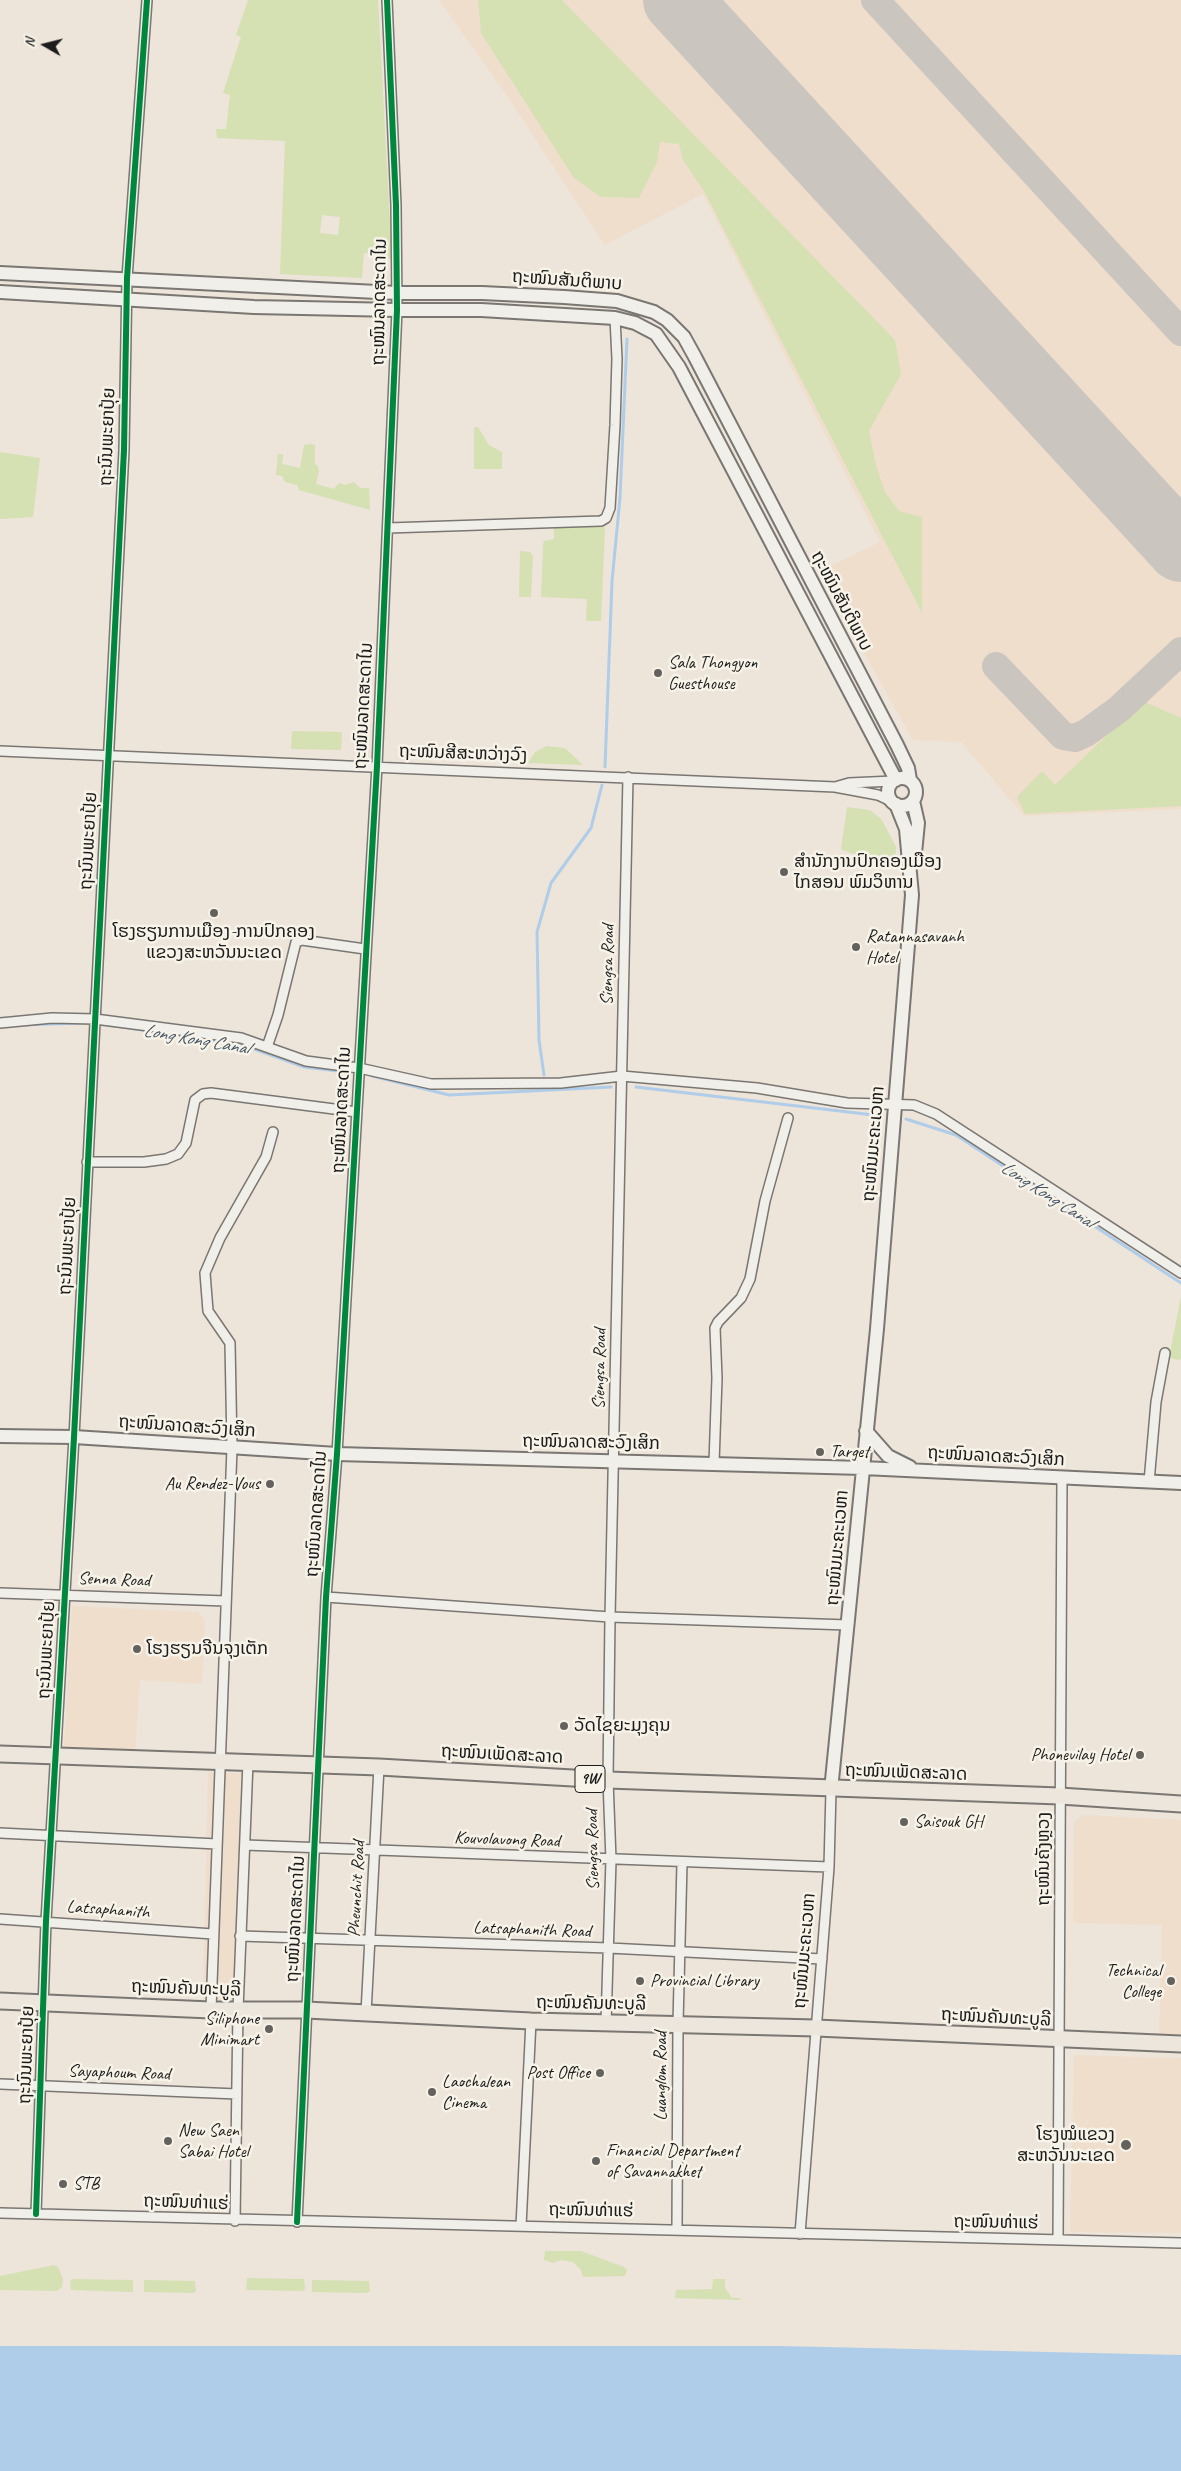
<!DOCTYPE html>
<html>
<head>
<meta charset="utf-8">
<style>
  body { margin:0 }
  #map { position:relative; width:1181px; height:2471px; overflow:hidden; background:#ede4da; font-family:Caveat,sans-serif }
  canvas { display:block }
  .north { position:absolute; left:20px; top:20px; width:50px; height:50px; -webkit-text-stroke:4px #f7f3e8; paint-order:stroke; rotate:278deg; font-size:14px; font-weight:700; line-height:20px; text-align:center; color:#1c1c1c }
  .north::after { content:''; display:block; margin:auto; width:18px; height:22px; background:#1c1c1c; clip-path:polygon(50% 0,100% 100%,50% 72%,0 100%) }
</style>
</head>
<body>
<div id="map">
<canvas width="1181" height="2471"></canvas>
<div class="north">N</div>
</div>
<script>
const ctx = document.querySelector('canvas').getContext('2d');
ctx.lineJoin = 'round';
function fillPath(path, color) { ctx.fillStyle = color; ctx.fill(path, 'evenodd'); }
const toPath = rows => new Path2D(rows.map(r => 'M' + r).join(''));
function trace(path, color, width, dash) { ctx.strokeStyle = color; ctx.lineWidth = width; ctx.lineCap = dash ? 'butt' : 'round'; ctx.setLineDash(dash || []); ctx.stroke(path); }
function drawText(font, color, halo, rows, align = 'center') {
  ctx.font = font + ' Caveat,"Noto Sans Lao",sans-serif'; ctx.lineWidth = 5; ctx.setLineDash([]); ctx.textBaseline = 'middle'; ctx.strokeStyle = halo; ctx.fillStyle = color; for (const [text, x, y, turn = 0] of rows) {
    ctx.save(); ctx.translate(x, y); ctx.rotate((+turn || 0) * Math.PI / 180); ctx.textAlign = isNaN(turn) ? turn : align; if (halo) ctx.strokeText(text, 0, 0); ctx.fillText(text, 0, 0); ctx.restore();
  }
}
fillPath(toPath([
  [439,0,1181,0,1181,809,1024,816,961,742,913,740,818,572,880,542,703,194,605,245,505,93],
  [72,1606,198,1612,205,1619,202,1684,140,1680,135,1750,64,1747],
  [208,1772,250,1774,242,2001,203,2000],
  [1083,1815,1181,1820,1181,2037,1159,2038,1162,1925,1073,1923,1074,1823],
  [1074,2055,1181,2058,1181,2233,1070,2232]
]), '#f0decd');
fillPath(toPath([
  [248,0,378,0,392,259,380,258,380,254,364,253,362,278,280,274,285,141,217,138,216,129,226,129,230,95,223,93,241,37,236,35],
  [322,215,340,217,338,235,320,233],
  [478,0,562,0,895,340,901,374,869,431,875,462,885,492,899,511,922,517,922,613,704,191,683,160,679,144,660,142,657,162,639,198,601,197,574,178,481,33],
  [474,427,478,427,489,445,502,452,502,469,474,469],
  [311,444,315,445,315,464,318,466,319,471,316,484,334,489,339,483,345,485,354,482,360,488,369,488,370,510,299,490,297,485,285,482,282,476,276,475,278,454,283,454,282,464,300,468,304,445],
  [0,452,40,458,33,517,0,519],
  [600,524,605,528,601,621,586,621,587,599,541,597,543,545,544,541,554,539,554,526],
  [520,551,530,552,533,556,531,597,519,597],
  [1143,701,1181,718,1181,806,1025,814,1017,797,1042,771,1055,785],
  [292,731,342,732,341,750,291,749],
  [547,746,565,748,583,765,528,763,535,752],
  [847,807,870,810,882,820,896,847,895,868,885,867,885,859,858,856,841,849],
  [1181,1296,1181,1359,1179,1360,1169,1358],
  [545,2251,581,2251,624,2267,627,2270,625,2276,583,2277,581,2270,573,2262,561,2260,553,2263,544,2260],
  [54,2265,58,2267,63,2279,62,2287,57,2291,0,2290,0,2276],
  [247,2278,304,2279,305,2289,302,2291,246,2290],
  [73,2279,133,2280,133,2292,71,2290,70,2281],
  [713,2279,725,2279,725,2288,732,2298,740,2298,741,2300,675,2298,676,2290,712,2289],
  [144,2280,195,2281,196,2291,193,2293,144,2292],
  [312,2280,369,2281,370,2291,367,2293,312,2292]
]), '#d5e0b3');
fillPath(toPath([
  [0,2346,780,2346,1181,2355,1181,2471,0,2471]
]), '#afcde9');
trace(toPath([
  [605,767,612,581,620,498,627,339],
  [102,1024,243,1045,304,1067,346,1072],
  [21,1025,82,1023],
  [544,1075,539,1040,537,932,551,883,591,828,602,785],
  [372,1076,449,1095,611,1087],
  [636,1087,882,1116],
  [906,1119,956,1135,1181,1283]
]), '#afcde9', 3);
trace(toPath([
  [875,0,1181,332],
  [1172,538,1181,529],
  [996,666,1063,736,1075,738,1086,733,1119,709,1181,651]
]), '#cac5be', 28);
trace(toPath([
  [677,0,1181,548]
]), '#cac5be', 68);
const street = toPath([
  [388,528,601,521,606,518,610,508,615,425,617,359,615,318],
  [0,751,835,787,878,795,893,802],
  [835,787,849,783,893,781],
  [0,1023,52,1018,95,1019,241,1038,306,1061,359,1068,431,1084,561,1083,622,1076,757,1088,847,1103,914,1105,936,1114,1181,1273],
  [267,1047,278,1015,296,942,302,940,365,949],
  [87,1162,144,1162,166,1159,178,1154,186,1143,195,1100,203,1094,211,1093,357,1112],
  [714,1463,717,1378,715,1328,718,1322,741,1298,750,1279,765,1201,788,1118],
  [1149,1482,1156,1402,1165,1353],
  [0,1593,226,1601],
  [326,1597,610,1617,848,1625],
  [0,1833,217,1844],
  [245,1845,829,1867],
  [0,1919,213,1934],
  [240,1936,609,1948,822,1959],
  [211,2010,232,1448,230,1343,208,1311,205,1273,220,1238,266,1157,273,1132],
  [366,2013,379,1767],
  [606,2023,611,1860,608,1780,610,1617,628,777],
  [0,2084,237,2094],
  [0,2213,1181,2243],
  [36,2214,46,1921,74,1437,124,450,127,278,147,0],
  [235,2221,238,2010,248,1762],
  [297,2222,326,1597,337,1454,377,766,397,310,396,205,387,0],
  [521,2226,531,2021],
  [677,2229,678,2024,682,1863],
  [800,2234,829,1867,831,1790],
  [1058,2240,1062,1478]
]);
const secondary = toPath([
  [0,273,397,293,482,293,564,297,617,301,654,312,667,320,684,337,695,357,897,745,908,768,910,780],
  [0,292,254,307,397,310,481,310,615,318,635,323,656,334,679,367,896,780],
  '888 792a14 14 0 1 1 28 0a14 14 0 1 1-28 0Z',
  [910,862,915,853,918,823,913,801],
  [866,1431,888,1456,910,1467],
  [0,1436,74,1437,337,1454,863,1468,1181,1483],
  [831,1790,877,1329,912,895,906,829,896,804]
]);
const primary = toPath([
  [0,1754,379,1767,608,1780,1060,1796,1181,1804],
  [0,2001,211,2010,306,2010,531,2021,816,2028,1181,2044]
]);
trace(street, '#7a7672', 12);
trace(secondary, '#7a7672', 16);
trace(primary, '#7a7672', 19);
trace(street, '#f1efea', 9);
trace(secondary, '#f1efea', 12);
trace(primary, '#ece6dd', 15);
trace(toPath([
  [36,2214,46,1921,74,1437,124,450,127,278,147,0],
  [297,2222,326,1597,337,1454,377,766,397,310,396,205,387,0]
]), '#00873e', 6);
for (const [x, y, r, color] of [
  [658,673,5,"#65625e"],
  [784,872,5,"#65625e"],
  [214,913,5,"#65625e"],
  [856,947,5,"#65625e"],
  [820,1452,5,"#65625e"],
  [270,1484,5,"#65625e"],
  [137,1649,5,"#65625e"],
  [564,1726,5,"#65625e"],
  [1140,1755,5,"#65625e"],
  [904,1822,5,"#65625e"],
  [640,1981,5,"#65625e"],
  [1171,1981,5,"#65625e"],
  [269,2029,5,"#65625e"],
  [600,2073,5,"#65625e"],
  [432,2092,5,"#65625e"],
  [168,2141,5,"#65625e"],
  [1126,2145,6,"#65625e"],
  [596,2161,5,"#65625e"],
  [63,2184,5,"#65625e"]
]) { const dot = new Path2D(); dot.arc(x, y, r, 0, 2 * Math.PI); ctx.fillStyle = color; ctx.fill(dot); trace(dot, '#f7f3e8', 2); }
for (const [x, y, w] of [
  [590,1779,30]
]) { const box = new Path2D(); box.roundRect(x - w / 2, y - 13.5, w, 27, 4); ctx.fillStyle = '#f7f3e8'; ctx.fill(box); trace(box, '#1c1c1c', 1); }
drawText('bold 16px', '#1c1c1c', null, [
  ["9W",590,1779]
]);
drawText('18px', '#1c1c1c', '#f7f3e8', [
  ["ຖະໜົນສັນຕິພາບ",567,281,4],
  ["ຖະໜົນລາດສະດາໄນ",380,302,-89],
  ["ຖະນົນພະຍາປຸ້ຍ",108,437,-88],
  ["ຖະໜົນສັນຕິພາບ",841,601,62],
  ["ຖະໜົນລາດສະດາໄນ",364,706,-87],
  ["ຖະໜົນສີສະຫວ່າງວົງ",463,754,2],
  ["ຖະນົນພະຍາປຸ້ຍ",89,841,-87],
  ["Siengsa Road",608,965,-89],
  ["ຖະໜົນລາດສະດາໄນ",342,1110,-87],
  ["ຖະໜົນມະຄະເວຫາ",874,1144,-85],
  ["ຖະນົນພະຍາປຸ້ຍ",68,1246,-87],
  ["Siengsa Road",600,1369,-89],
  ["ຖະໜົນລາດສະວົງເສິກ",187,1427,4],
  ["ຖະໜົນລາດສະວົງເສິກ",591,1443,1],
  ["ຖະໜົນລາດສະວົງເສິກ",996,1457,3],
  ["ຖະໜົນລາດສະດາໄນ",317,1514,-86],
  ["ຖະໜົນມະຄະເວຫາ",838,1548,-85],
  ["Senna Road",114,1580,2],
  ["ຖະນົນພະຍາປຸ້ຍ",47,1650,-87],
  ["ຖະໜົນເພັດສະລາດ",502,1755,3],
  ["ຖະໜົນເພັດສະລາດ",906,1773,2],
  ["Kouvolavong Road",507,1840,2],
  ["Siengsa Road",593,1850,-91],
  ["ຖະໜົນຄັງຫຼວງ",1044,1859,-90],
  ["Pheunchit Road",357,1889,-87],
  ["Latsaphanith",108,1910,4],
  ["ຖະໜົນລາດສະດາໄນ",296,1919,-87],
  ["Latsaphanith Road",532,1930,2],
  ["ຖະໜົນມະຄະເວຫາ",805,1951,-85],
  ["ຖະໜົນຄັນທະບູລີ",186,1989,2],
  ["ຖະໜົນຄັນທະບູລີ",591,2004,1],
  ["ຖະໜົນຄັນທະບູລີ",996,2018,3],
  ["ຖະນົນພະຍາປຸ້ຍ",27,2055,-88],
  ["Sayaphoum Road",119,2073,2],
  ["Luanglom Road",661,2076,-90],
  ["ຖະໜົນທ່າແຮ່",186,2203,2],
  ["ຖະໜົນທ່າແຮ່",591,2211,1],
  ["ຖະໜົນທ່າແຮ່",996,2223,1]
]);
drawText('18px', '#1c1c1c', '#f7f3e8', [
  ["Sala Thongyon",668,663],
  ["Guesthouse",668,684],
  ["ສຳນັກງານປົກຄອງເມືອງ",794,862],
  ["ໄກສອນ ພົມວິຫານ",794,883],
  ["ໂຮງຮຽນການເມືອງ-ການປົກຄອງ",214,932,"center"],
  ["ແຂວງສະຫວັນນະເຂດ",214,953,"center"],
  ["Ratannasavanh",866,937],
  ["Hotel",866,958],
  ["Target",830,1452],
  ["Au Rendez-Vous",260,1484,"right"],
  ["ໂຮງຮຽນຈີນຈຸງເຕັກ",147,1649],
  ["ວັດໄຊຍະມຸງຄຸນ",574,1726],
  ["Phonevilay Hotel",1130,1755,"right"],
  ["Saisouk GH",914,1822],
  ["Technical",1161,1971,"right"],
  ["College",1161,1992,"right"],
  ["Provincial Library",650,1981],
  ["Siliphone",259,2019,"right"],
  ["Minimart",259,2040,"right"],
  ["Post Office",590,2073,"right"],
  ["Laochalean",442,2082],
  ["Cinema",442,2103],
  ["New Saen",178,2131],
  ["Sabai Hotel",178,2152],
  ["ໂຮງໝໍແຂວງ",1115,2135,"right"],
  ["ສະຫວັນນະເຂດ",1115,2156,"right"],
  ["Financial Department",606,2151],
  ["of Savannakhet",606,2172],
  ["STB",73,2184]
], 'left');
drawText('italic 19px', '#465666', '#f7f3e8', [
  ["Long Kong Canal",196,1040,10],
  ["Long Kong Canal",1047,1195,33]
]);
</script>
</body>
</html>
